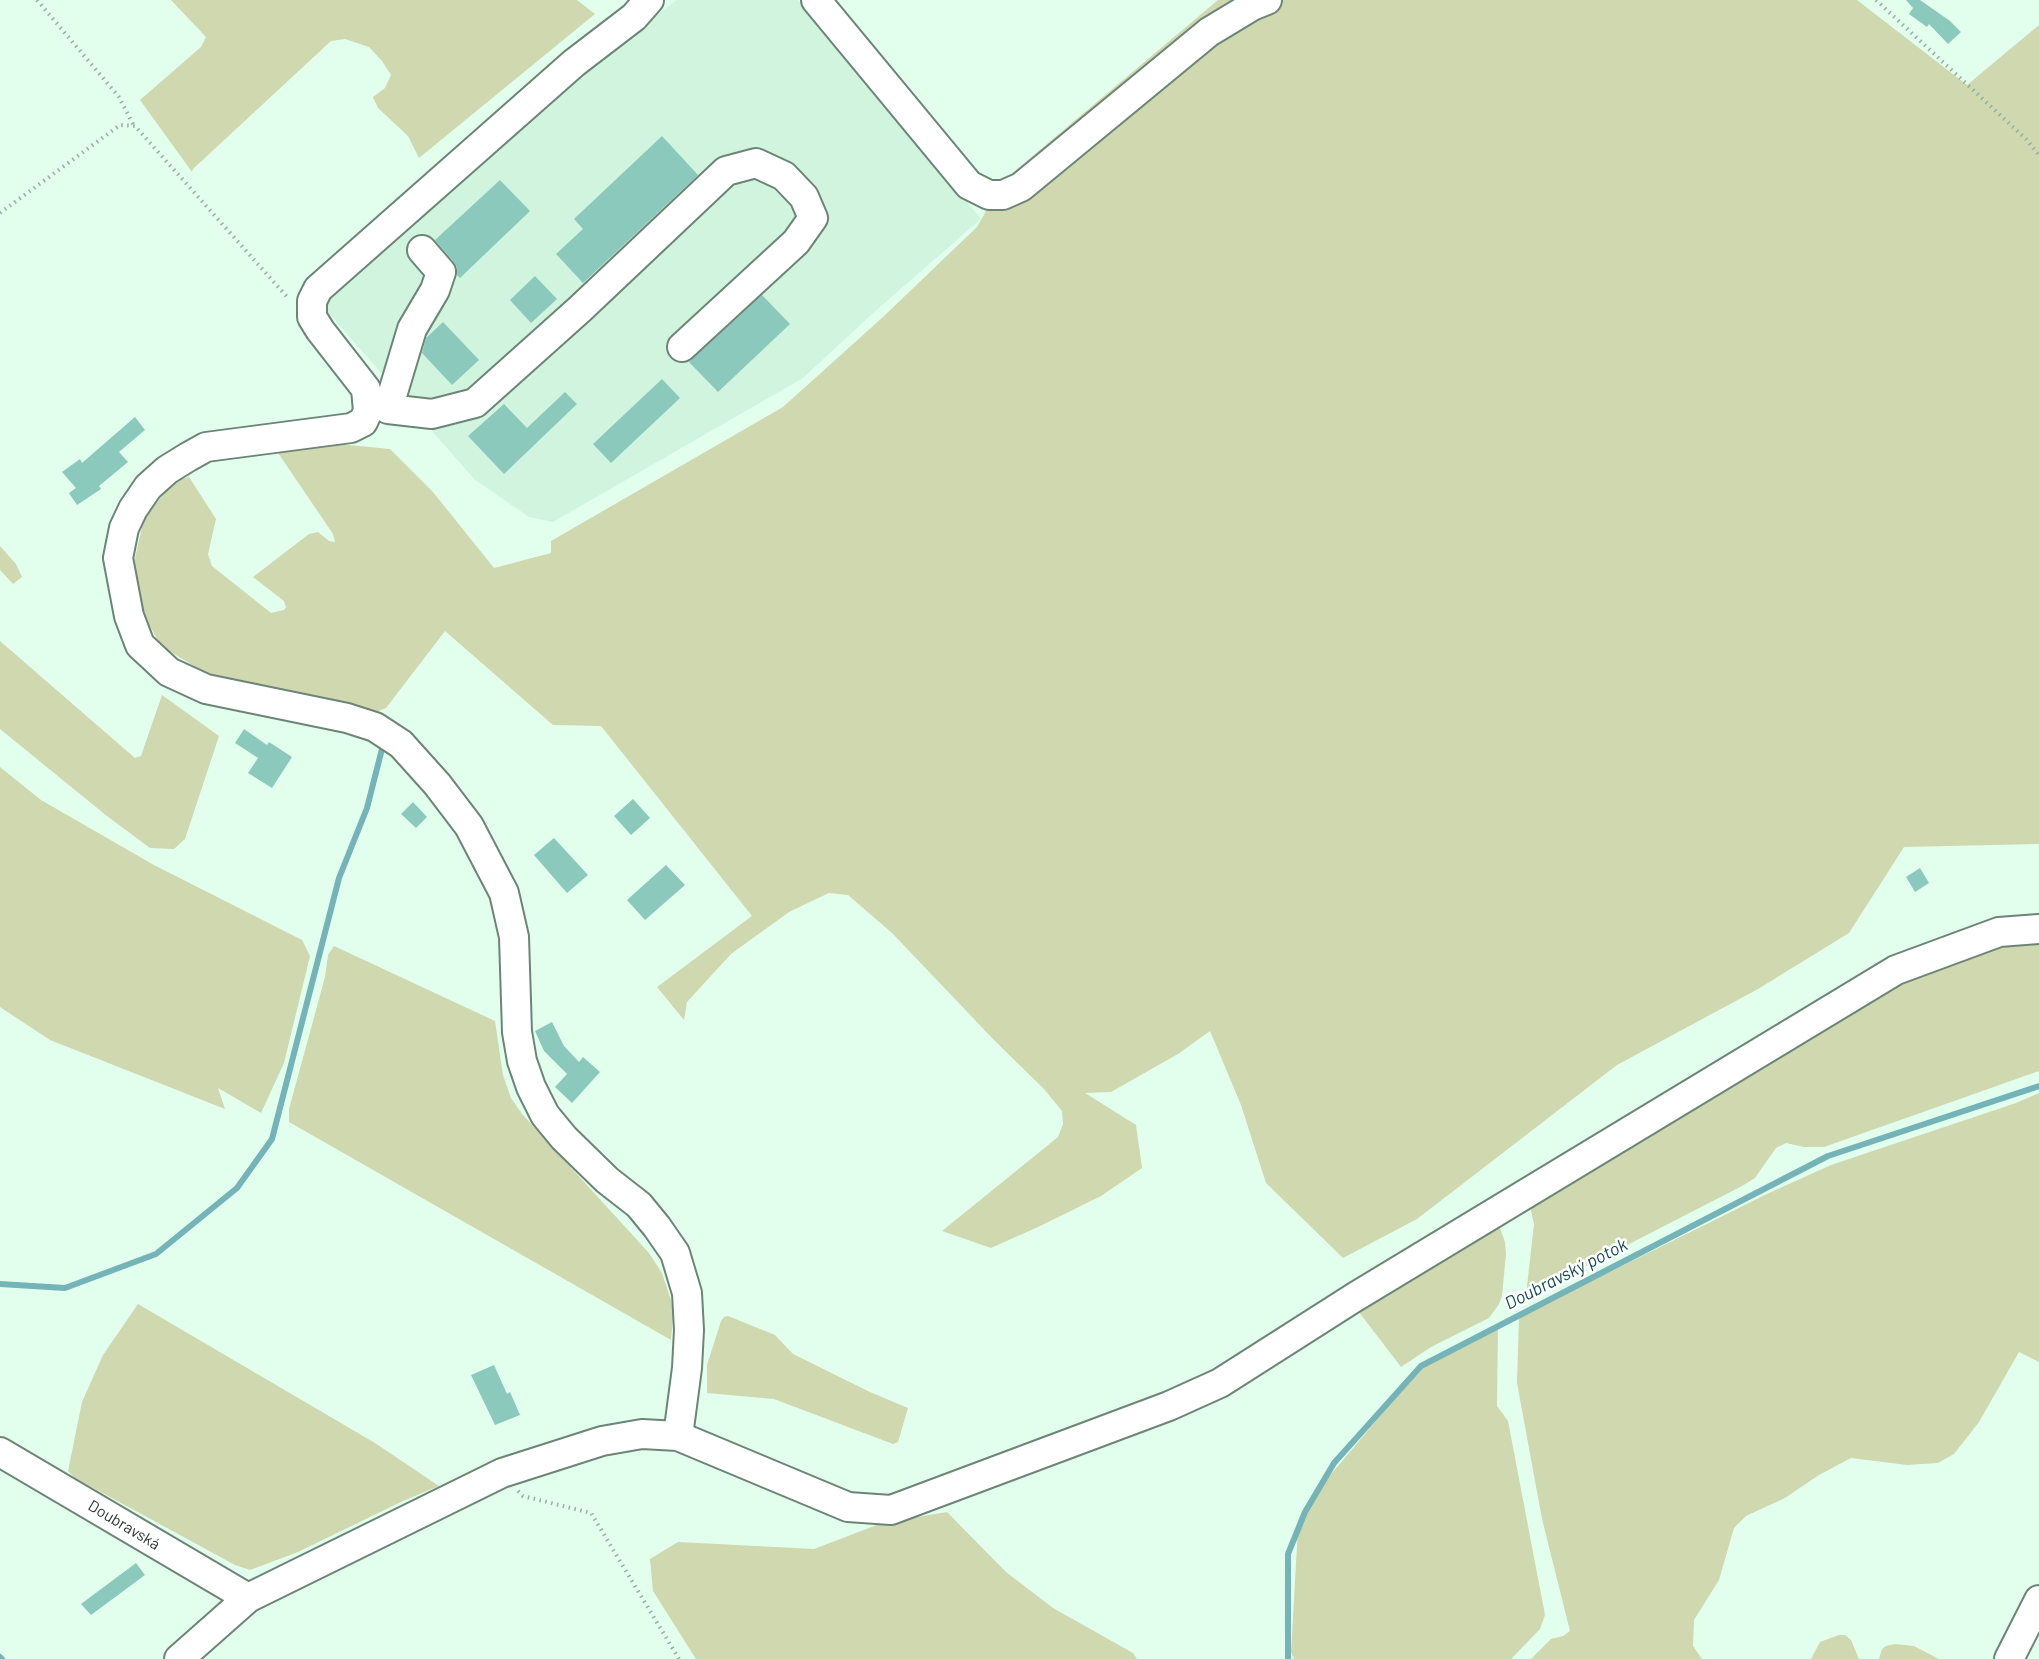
<!DOCTYPE html>
<html>
<head>
<meta charset="utf-8">
<style>
  body { margin:0 }
  canvas { display:block; background:#e2ffee }
</style>
</head>
<body>
<canvas width="2039" height="1659"></canvas>
<script>
const ctx = document.querySelector('canvas').getContext('2d');
ctx.lineJoin = 'round';
function fillPath(path, color) { ctx.fillStyle = color; ctx.fill(path, 'evenodd'); }
const toPath = rows => new Path2D(rows.map(r => 'M' + r).join(''));
function trace(path, color, width, dash) { ctx.strokeStyle = color; ctx.lineWidth = width; ctx.lineCap = dash ? 'butt' : 'round'; ctx.setLineDash(dash || []); ctx.stroke(path); }
function drawText(font, color, halo, rows, align = 'center') {
  ctx.font = font + ' Barlow,sans-serif'; ctx.lineWidth = 5; ctx.setLineDash([]); ctx.textBaseline = 'middle'; ctx.strokeStyle = halo; ctx.fillStyle = color; for (const [text, x, y, turn = 0] of rows) {
    ctx.save(); ctx.translate(x, y); ctx.rotate((+turn || 0) * Math.PI / 180); ctx.textAlign = isNaN(turn) ? turn : align; if (halo) ctx.strokeText(text, 0, 0); ctx.fillText(text, 0, 0); ctx.restore();
  }
}
fillPath(toPath([
  [677,0,798,0,981,219,872,314,803,378,553,522,529,517,475,480,326,310,328,298,616,44]
]), '#d1f4df');
fillPath(toPath([
  [171,0,577,0,595,14,419,158,408,136,378,108,373,97,385,88,391,75,382,61,369,47,345,39,331,41,193,169,192,172,140,100,201,47,206,37],
  [1218,0,1857,0,1967,85,2039,25,2039,844,1904,847,1849,933,1758,989,1617,1065,1417,1219,1343,1258,1266,1183,1241,1105,1210,1031,1178,1054,1111,1092,1085,1093,1136,1125,1142,1168,1101,1196,1038,1227,991,1248,942,1231,1058,1137,1063,1124,1062,1111,1044,1089,994,1040,892,933,848,895,829,893,789,912,731,954,687,1002,684,1020,657,987,752,916,601,726,553,725,445,631,386,708,376,712,368,712,285,690,212,677,161,646,146,619,133,567,144,518,166,491,182,479,189,477,216,519,208,554,212,566,271,613,284,610,286,607,284,601,253,577,309,534,318,532,329,541,335,542,333,534,274,447,328,443,390,449,433,492,494,568,551,553,551,541,783,407,883,317,977,227,1003,181],
  [0,546,16,564,22,577,13,584,0,570],
  [0,641,135,758,141,756,162,695,219,736,185,839,174,849,150,848,107,816,0,729],
  [0,767,41,800,154,865,302,940,310,956,284,1063,261,1113,218,1088,225,1109,50,1040,0,1007],
  [2039,942,2039,1071,1824,1147,1804,1147,1786,1143,1776,1148,1755,1178,1742,1186,1563,1278,1526,1295,1534,1224,1530,1206,1850,1010,1941,964,1996,947],
  [334,946,495,1021,503,1075,511,1098,522,1114,649,1253,662,1273,671,1300,673,1317,671,1340,289,1122,289,1109,325,977,328,955],
  [2039,1093,2039,1362,2019,1352,1979,1422,1954,1454,1938,1463,1907,1465,1851,1458,1819,1475,1785,1498,1746,1516,1734,1528,1719,1580,1694,1620,1693,1646,1702,1659,1531,1659,1551,1639,1563,1636,1570,1631,1542,1519,1517,1383,1519,1317,1769,1193,1831,1165,2016,1103],
  [1492,1224,1500,1228,1505,1242,1506,1254,1502,1296,1499,1304,1489,1318,1431,1347,1401,1367,1355,1307],
  [138,1304,375,1443,439,1486,403,1501,298,1552,250,1570,235,1565,75,1478,68,1471,82,1402,103,1355],
  [728,1316,775,1335,793,1354,870,1392,908,1408,898,1442,893,1444,774,1399,707,1393,707,1365,721,1321,724,1317],
  [1498,1325,1497,1406,1508,1421,1545,1615,1540,1629,1511,1659,1294,1659,1291,1652,1298,1528,1327,1479,1423,1365],
  [947,1512,1006,1572,1053,1608,1133,1653,1137,1659,696,1659,653,1591,650,1559,678,1542,814,1549,882,1523],
  [1839,1635,1845,1635,1851,1640,1859,1659,1811,1659,1820,1642],
  [1895,1644,1914,1646,1939,1659,1879,1659,1882,1649,1886,1646]
]), '#cfd8ae');
trace(toPath([
  [0,1284,65,1288,156,1254,237,1188,272,1139,339,878,367,808,384,741],
  [0,1657,2,1659],
  [1288,1659,1288,1554,1305,1512,1334,1463,1421,1366,1828,1156,2039,1086]
]), '#74b4b9', 6);
fillPath(toPath([
  [1906,0,1920,0,1950,21,1961,32,1948,44,1929,24,1927,27,1909,14,1913,8],
  [662,136,698,175,583,283,556,254,583,229,574,219],
  [500,180,530,211,460,278,457,275,457,268,453,261,435,240],
  [535,276,557,299,531,323,510,300],
  [762,295,790,324,718,392,689,362],
  [443,322,479,360,452,385,422,353,426,338],
  [662,379,680,398,611,463,593,444],
  [565,392,577,404,504,474,468,436,504,404,527,428],
  [135,417,145,430,119,452,128,462,99,486,101,489,77,505,69,493,76,488,62,472,80,459,82,463],
  [244,729,267,745,269,742,292,757,272,788,248,773,258,758,235,743],
  [633,799,650,818,631,835,614,816],
  [413,802,427,817,416,828,401,814],
  [554,838,588,875,567,893,534,855],
  [666,865,685,885,645,920,627,900],
  [1920,868,1929,883,1915,892,1906,877],
  [552,1022,564,1046,579,1062,583,1057,600,1072,572,1103,555,1087,567,1074,544,1051,535,1031],
  [494,1365,507,1394,510,1392,520,1415,495,1425,471,1375],
  [136,1563,145,1575,91,1615,81,1604]
]), '#8bc9bd');
const minor = toPath([
  [649,0,634,17,574,63,318,289,312,301,312,317,320,330,366,389,368,411,363,422,351,428,206,447,188,457,167,470,148,487,133,509,124,528,118,558,129,616,140,645,169,672,206,689,347,718,375,727,401,744,437,784,469,826,504,893,514,937,517,1032,522,1061,531,1087,545,1115,564,1138,607,1180,639,1205,657,1227,675,1253,687,1293,689,1330,687,1368,678,1436],
  [816,0,969,185,989,195,1003,195,1021,187,1209,32,1252,6,1267,0],
  [422,250,441,272,435,290,412,329,388,409,432,414,475,403,580,309,726,171,756,163,784,176,804,197,813,218,796,242,682,347],
  [0,1452,248,1598],
  [179,1659,248,1598,502,1473,602,1441,642,1434,678,1436,848,1507,891,1510,1169,1406,1220,1383,1355,1297,1896,970,1999,932,2039,929],
  [2009,1659,2039,1600]
]);
trace(minor, '#6c8577', 32);
trace(toPath([
  [37,0,119,97,134,126],
  [1876,0,2026,139,2039,155],
  [0,213,120,125,135,126,289,299],
  [518,1491,523,1496,591,1513,679,1659]
]), '#98aea1', 4, [1.5, 4.5]);
trace(minor, '#fff', 28);
drawText('16px', '#2d3831', '#fff', [
  ["Doubravská",124,1525,31]
]);
drawText('italic 18px', '#134c50', '#fff', [
  ["Doubravský potok",1566,1274,-27]
]);
</script>
</body>
</html>
